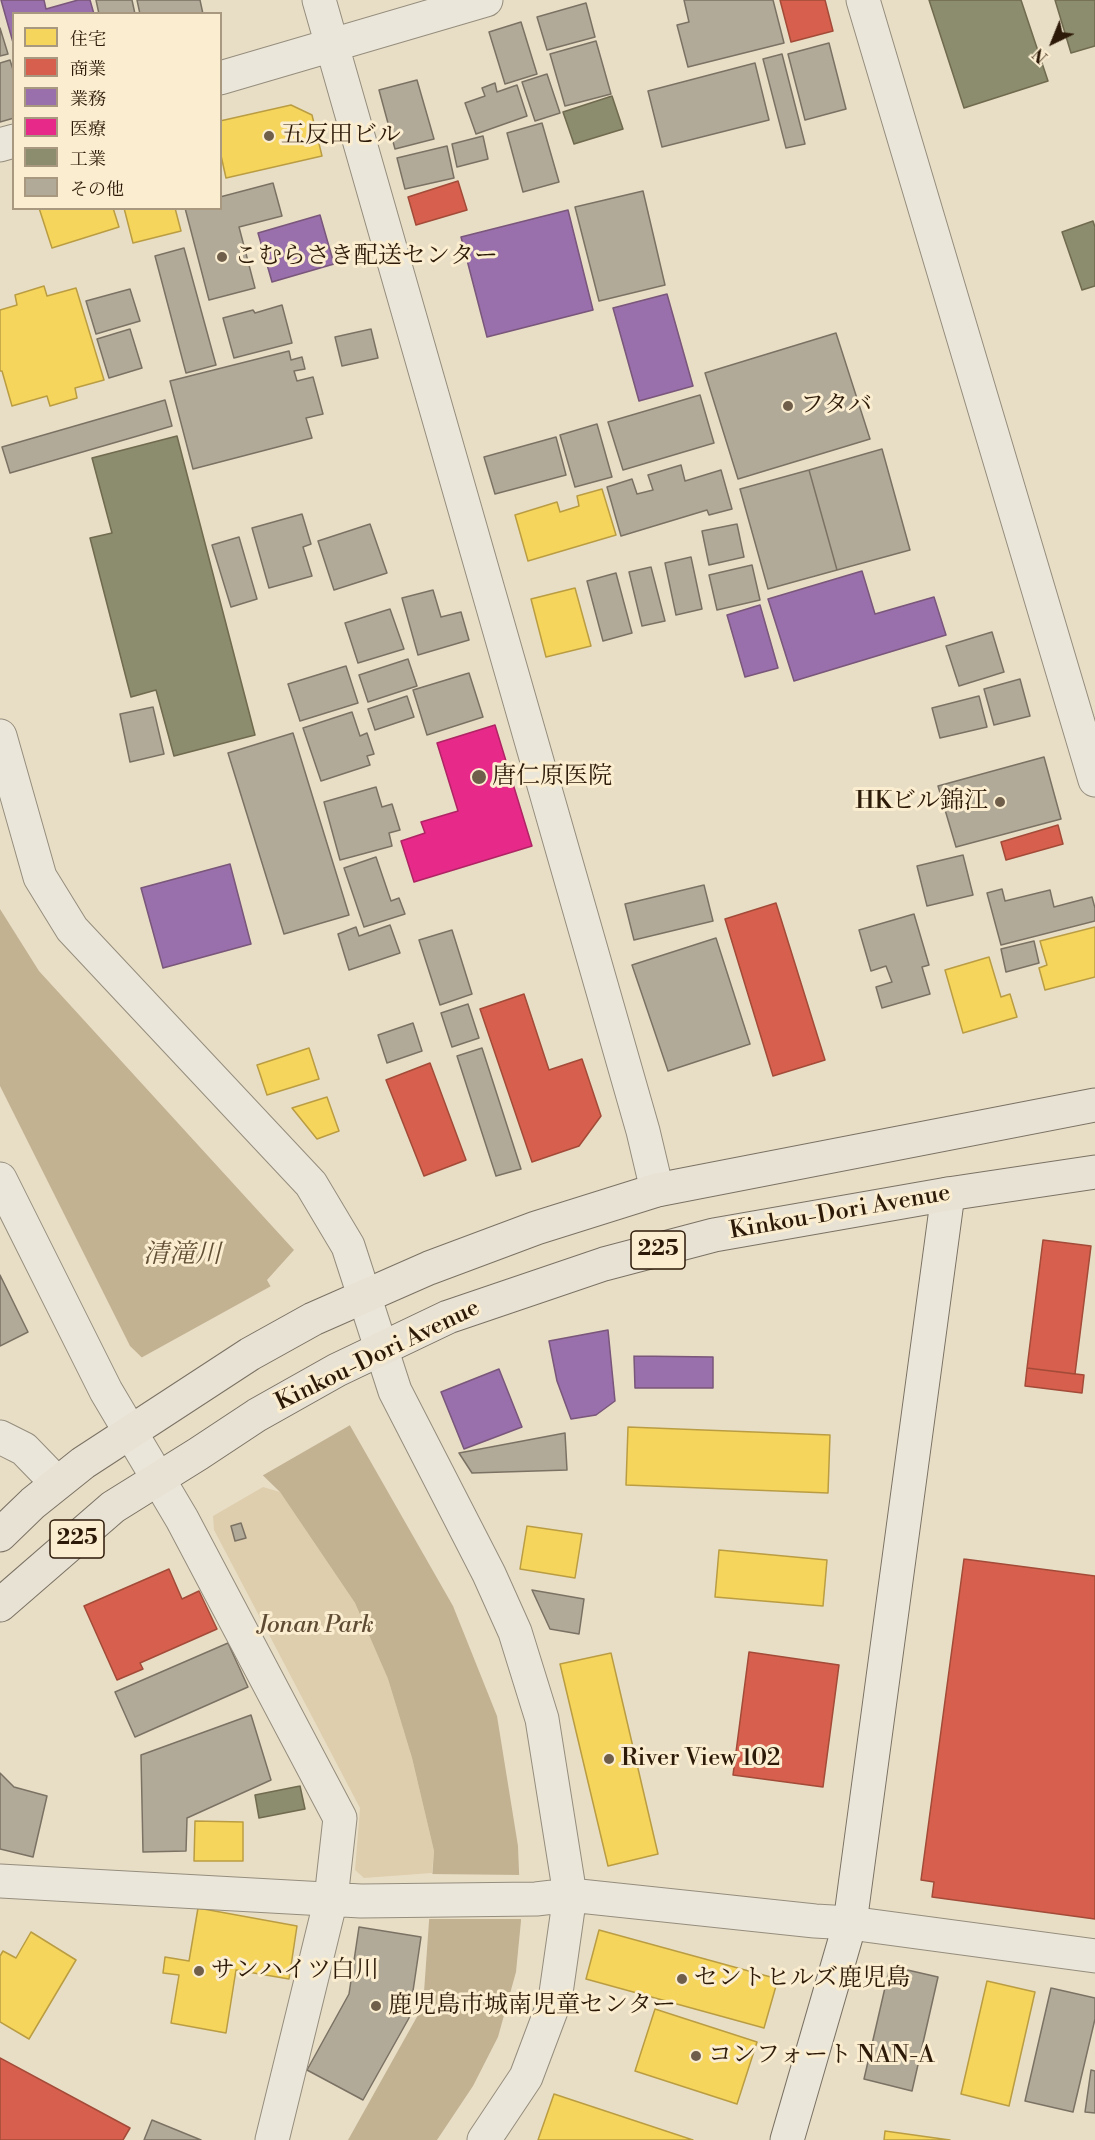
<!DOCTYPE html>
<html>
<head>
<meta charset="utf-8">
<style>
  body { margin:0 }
  #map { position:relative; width:1095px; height:2140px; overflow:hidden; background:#e8dec6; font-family:"Libre Bodoni","Noto Serif JP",serif }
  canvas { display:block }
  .legend { position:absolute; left:12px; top:12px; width:210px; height:198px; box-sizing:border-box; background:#faedd0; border:2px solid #a89880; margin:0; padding:8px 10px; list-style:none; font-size:18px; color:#2d1907 }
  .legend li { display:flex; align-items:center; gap:12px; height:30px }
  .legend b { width:30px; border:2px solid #a89880 }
  .north { position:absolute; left:1023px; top:12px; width:60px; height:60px; -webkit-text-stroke:4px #faedd0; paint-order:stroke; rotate:223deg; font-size:16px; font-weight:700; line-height:24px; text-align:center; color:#2d1907 }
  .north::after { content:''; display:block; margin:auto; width:21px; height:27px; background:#2d1907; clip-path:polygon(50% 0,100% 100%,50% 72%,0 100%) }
</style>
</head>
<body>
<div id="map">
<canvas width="1095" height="2140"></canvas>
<ul class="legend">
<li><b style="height:16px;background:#f6d55c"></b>住宅</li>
<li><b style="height:16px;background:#d6604d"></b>商業</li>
<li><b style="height:16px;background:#9970ab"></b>業務</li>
<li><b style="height:16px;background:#e7298a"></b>医療</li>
<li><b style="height:16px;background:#8c8c6e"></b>工業</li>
<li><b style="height:16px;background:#b2aa99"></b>その他</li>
</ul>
<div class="north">N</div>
</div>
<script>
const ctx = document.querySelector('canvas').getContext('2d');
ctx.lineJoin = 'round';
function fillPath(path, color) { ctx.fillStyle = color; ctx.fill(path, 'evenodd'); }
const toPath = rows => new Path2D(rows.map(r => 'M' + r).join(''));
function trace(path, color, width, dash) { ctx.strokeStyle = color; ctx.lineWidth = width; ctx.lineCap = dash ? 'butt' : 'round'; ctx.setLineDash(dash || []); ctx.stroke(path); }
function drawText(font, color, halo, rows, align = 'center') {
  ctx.font = font + ' "Libre Bodoni","Noto Serif JP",serif'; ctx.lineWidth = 6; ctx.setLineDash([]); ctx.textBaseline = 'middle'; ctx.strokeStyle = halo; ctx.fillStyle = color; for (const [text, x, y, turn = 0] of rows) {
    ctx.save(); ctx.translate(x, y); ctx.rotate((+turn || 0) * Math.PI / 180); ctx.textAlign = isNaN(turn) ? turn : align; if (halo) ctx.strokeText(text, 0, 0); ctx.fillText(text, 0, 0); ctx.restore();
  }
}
fillPath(toPath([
  [263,1487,280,1492,355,1603,388,1679,412,1758,434,1851,432,1873,364,1878,355,1870,360,1808,214,1530,213,1516]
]), '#decead');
fillPath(toPath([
  [0,909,39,971,294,1250,267,1280,453,1606,497,1716,518,1846,521,1921,516,1972,498,2037,473,2086,437,2140,348,2140,423,2006,434,1851,412,1758,388,1679,355,1603,280,1492,130,1346,0,1086]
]), '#c2b292');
fillPath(toPath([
  [273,1285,352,1424,260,1477,139,1359],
  [429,1874,522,1875,524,1919,428,1919]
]), '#e8dec6');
const homes = toPath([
  [291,105,312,115,322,156,226,178,220,151,220,121,291,105],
  [39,208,113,208,119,227,52,248,39,208],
  [124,208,175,208,181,231,133,243,124,208],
  [44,286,47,296,76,288,104,380,75,388,77,398,50,406,47,396,12,406,2,371,0,371,0,310,17,305,15,295,44,286],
  [602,489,616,535,528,561,515,515,557,502,560,512,579,506,577,496,602,489],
  [575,588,591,646,546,657,531,599,575,588],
  [1095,927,1095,977,1045,990,1039,968,1047,965,1040,941,1095,927],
  [989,957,1001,997,1010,994,1017,1017,963,1033,945,970,989,957],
  [309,1048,319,1079,267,1095,257,1065,309,1048],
  [327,1097,339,1131,317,1139,292,1108,327,1097],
  [628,1427,830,1435,828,1493,626,1485,628,1427],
  [527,1526,582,1534,575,1578,520,1569,527,1526],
  [719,1550,827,1560,823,1606,715,1597,719,1550],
  [611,1653,658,1854,608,1866,560,1664,611,1653],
  [195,1821,243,1822,243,1861,194,1861,195,1821],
  [198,1908,297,1926,289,1979,236,1970,226,2033,171,2023,179,1975,163,1973,165,1957,189,1961,198,1908],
  [599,1930,778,1979,764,2028,586,1979,599,1930],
  [31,1932,76,1960,29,2039,0,2022,0,1956,3,1951,16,1958,31,1932],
  [987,1981,1035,1992,1009,2106,961,2094,987,1981],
  [655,2009,757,2042,737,2104,635,2071,655,2009],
  [554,2094,693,2140,538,2140,554,2094],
  [885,2131,950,2140,884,2140,885,2131]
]);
fillPath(homes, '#f6d55c');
trace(homes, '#ba9d42', 1.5);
const shops = toPath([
  [780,0,825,0,833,31,791,42,780,0],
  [458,181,467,210,416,225,408,197,458,181],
  [1058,825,1063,844,1006,860,1001,842,1058,825],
  [776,903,825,1060,773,1076,725,919,776,903],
  [524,994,549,1070,582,1059,601,1116,579,1146,532,1162,480,1009,524,994],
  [430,1063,466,1160,424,1176,386,1080,430,1063],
  [1043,1240,1091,1246,1075,1374,1027,1368,1043,1240],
  [1027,1368,1084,1375,1082,1393,1025,1386,1027,1368],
  [964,1559,1095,1576,1095,1919,932,1897,934,1882,921,1880,964,1559],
  [169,1569,182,1599,199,1591,217,1629,140,1663,143,1669,117,1680,84,1606,169,1569],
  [749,1652,839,1665,823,1787,733,1775,749,1652],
  [0,2058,130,2128,123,2140,0,2140,0,2058]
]);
fillPath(shops, '#d6604d');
trace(shops, '#a34b38', 1.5);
const offices = toPath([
  [1,0,44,0,46,9,78,0,90,0,94,14,14,14,14,46,1,0],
  [568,210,593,310,487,337,461,237,568,210],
  [320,215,334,264,272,282,258,233,320,215],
  [667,294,693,386,639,401,613,308,667,294],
  [862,571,875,614,934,597,946,635,794,681,768,599,862,571],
  [760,605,778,668,745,677,727,615,760,605],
  [230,864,251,944,163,968,141,888,230,864],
  [608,1330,615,1401,596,1415,571,1419,557,1381,549,1341,608,1330],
  [634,1356,713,1357,713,1388,635,1388,634,1356],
  [499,1369,522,1427,464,1449,441,1392,499,1369]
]);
fillPath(offices, '#9970ab');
trace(offices, '#79567a', 1.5);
const health = toPath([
  [495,725,532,846,414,882,401,841,425,833,421,822,458,811,437,743,495,725]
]);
fillPath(health, '#e7298a');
trace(health, '#af2463', 1.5);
const industry = toPath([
  [929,0,1021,0,1048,81,964,108,929,0],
  [1055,0,1095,0,1095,46,1071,53,1055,0],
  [612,96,623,129,574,144,563,112,612,96],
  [1093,221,1095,227,1095,286,1082,290,1062,232,1093,221],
  [177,436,255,735,174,756,156,690,131,697,90,538,112,533,92,458,177,436],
  [300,1786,305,1809,259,1818,255,1795,300,1786]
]);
fillPath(industry, '#8c8c6e');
trace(industry, '#706a4f', 1.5);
const building = toPath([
  [96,0,132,0,135,14,99,14,96,0],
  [137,0,200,0,203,14,140,14,137,0],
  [684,0,773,0,784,43,688,67,677,25,689,22,684,0],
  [586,3,595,37,547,50,537,17,586,3],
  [521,22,537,74,505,84,489,32,521,22],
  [0,28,8,54,0,56,0,28],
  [596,41,611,94,565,106,550,54,596,41],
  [829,43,846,109,805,120,788,54,829,43],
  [782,54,805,144,786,148,763,59,782,54],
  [10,60,14,73,14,118,0,122,0,63,10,60],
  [755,63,769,120,662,147,648,91,755,63],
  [547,74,560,113,535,121,522,82,547,74],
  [417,80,434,139,395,149,379,90,417,80],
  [495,83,497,92,517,85,527,116,476,134,465,103,485,96,482,88,495,83],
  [542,123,559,182,523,192,507,133,542,123],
  [483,136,488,159,457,167,452,144,483,136],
  [447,146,454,178,405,189,397,158,447,146],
  [273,183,282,216,239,227,255,288,209,300,185,208,220,208,220,197,273,183],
  [643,191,665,285,599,301,575,207,643,191],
  [184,248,216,365,186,373,155,256,184,248],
  [130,289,140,321,96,334,86,301,130,289],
  [282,305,292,343,234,358,223,318,253,310,255,313,282,305],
  [130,329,142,368,109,378,97,339,130,329],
  [371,329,378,358,342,366,335,337,371,329],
  [836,333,870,439,738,479,705,373,836,333],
  [289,351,291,360,302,357,305,369,294,371,297,381,313,377,323,414,306,418,312,438,193,469,170,381,289,351],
  [700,395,714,443,623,470,608,422,700,395],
  [165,400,172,426,10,473,2,447,165,400],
  [597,424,612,477,575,487,560,435,597,424],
  [556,437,566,475,495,494,484,457,556,437],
  [882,449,910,550,837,570,809,470,882,449],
  [681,465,685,481,721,470,732,509,709,515,707,510,621,536,607,487,632,479,637,494,653,490,648,475,681,465],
  [809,470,837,570,768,589,740,489,809,470],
  [302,514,311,544,303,547,312,576,269,588,252,528,302,514],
  [370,524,387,573,334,590,318,541,370,524],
  [737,524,744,557,709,565,702,531,737,524],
  [239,537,257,599,231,607,212,545,239,537],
  [691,557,702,609,676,615,665,563,691,557],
  [752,565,760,600,717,610,709,575,752,565],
  [651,567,665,621,642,626,629,572,651,567],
  [616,573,632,633,603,641,587,581,616,573],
  [433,590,441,617,461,612,469,640,418,655,402,598,433,590],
  [390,609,404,649,358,663,345,623,390,609],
  [992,632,1004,672,959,686,946,646,992,632],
  [408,659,417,686,368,702,359,675,408,659],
  [346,666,358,703,300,721,288,684,346,666],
  [469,673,483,717,427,735,413,690,469,673],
  [1020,679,1030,716,994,725,984,689,1020,679],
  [407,696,414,717,375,730,368,709,407,696],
  [979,696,987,727,940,738,932,708,979,696],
  [153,707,164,754,130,762,120,714,153,707],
  [352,712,360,736,367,733,374,754,367,756,370,765,321,781,303,728,352,712],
  [293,733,349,915,284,934,228,753,293,733],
  [1044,757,1061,819,956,847,938,786,1044,757],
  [376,787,382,807,392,804,400,830,389,833,392,846,340,860,324,802,376,787],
  [963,855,973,895,927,906,917,866,963,855],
  [376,857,391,901,399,898,405,914,364,927,344,868,376,857],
  [704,885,713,921,634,940,625,904,704,885],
  [1002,889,1005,901,1050,890,1054,907,1092,897,1095,908,1095,921,1001,945,987,893,1002,889],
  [914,914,929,965,922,967,930,994,882,1008,876,987,892,982,886,966,871,971,859,930,914,914],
  [390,925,400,953,349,970,338,934,356,927,359,936,390,925],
  [452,930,472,994,440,1005,419,940,452,930],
  [716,938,750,1044,668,1071,632,965,716,938],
  [1034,941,1039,963,1006,972,1001,949,1034,941],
  [468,1004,479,1038,452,1047,441,1013,468,1004],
  [413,1023,422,1051,387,1063,378,1035,413,1023],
  [482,1048,521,1169,496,1176,457,1056,482,1048],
  [0,1275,28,1332,0,1346,0,1275],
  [565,1433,567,1470,472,1473,459,1453,565,1433],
  [241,1523,246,1538,235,1541,231,1526,241,1523],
  [532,1590,584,1599,579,1634,550,1629,532,1590],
  [228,1643,248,1687,135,1737,115,1692,228,1643],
  [251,1715,271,1780,187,1818,186,1851,143,1852,141,1755,251,1715],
  [0,1773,14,1787,47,1796,33,1857,0,1849,0,1773],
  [359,1927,421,1937,409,2018,363,2100,307,2070,349,1994,359,1927],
  [890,1966,938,1977,912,2091,864,2079,890,1966],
  [1051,1988,1095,1998,1095,2019,1073,2112,1025,2101,1051,1988],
  [1091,2070,1095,2071,1095,2113,1085,2112,1091,2070],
  [152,2120,201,2140,144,2140,152,2120]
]);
fillPath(building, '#b2aa99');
trace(building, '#7b7264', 1.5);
const street = toPath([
  [319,0,643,1131,657,1190],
  [863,0,1095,780],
  [220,78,486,0],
  [0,145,14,141],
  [0,736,40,877,72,929,311,1184,348,1246,395,1391,489,1574,515,1632,542,1719,570,1895,555,2000,526,2077,484,2140],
  [0,1179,106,1391,182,1519,340,1818,331,1899,272,2140],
  [0,1437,24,1449,57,1483],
  [0,1881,361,1901,536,1899,570,1895,815,1921,850,1923,1095,1956]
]);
const secondary = toPath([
  [787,2140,850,1923,948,1194]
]);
const highway = toPath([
  [0,1535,33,1503,83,1463,250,1354,313,1319,429,1268,536,1228,657,1190,1095,1105],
  [0,1605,113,1507,198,1454,257,1415,337,1370,448,1317,604,1264,714,1235,948,1194,1095,1172]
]);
trace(street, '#958d7d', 35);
trace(secondary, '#7b7264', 35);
trace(highway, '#7b7264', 35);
trace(street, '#ebe6da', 33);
trace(secondary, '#ebe6da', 33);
trace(highway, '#e8e2d4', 33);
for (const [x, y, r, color] of [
  [269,136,6,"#6e5e4a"],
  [222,257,6,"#6e5e4a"],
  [788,406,6,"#6e5e4a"],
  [479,777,8,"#6e5e4a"],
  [1000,802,6,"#6e5e4a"],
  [609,1759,6,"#6e5e4a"],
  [199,1971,6,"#6e5e4a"],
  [682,1979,6,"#6e5e4a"],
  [376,2006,6,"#6e5e4a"],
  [696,2056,6,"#6e5e4a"]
]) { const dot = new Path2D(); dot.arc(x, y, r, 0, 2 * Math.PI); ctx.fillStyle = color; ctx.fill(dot); trace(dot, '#faedd0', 2); }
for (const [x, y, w] of [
  [658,1250,54],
  [77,1539,54]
]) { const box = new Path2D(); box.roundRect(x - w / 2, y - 19, w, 38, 4.5); ctx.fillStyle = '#faedd0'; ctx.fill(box); trace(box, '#2d1907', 1.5); }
drawText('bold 22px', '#2d1907', null, [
  ["225",658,1250],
  ["225",77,1539]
]);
drawText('24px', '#2d1907', '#faedd0', [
  ["五反田ビル",281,136],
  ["こむらさき配送センター",234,257],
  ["フタバ",800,406],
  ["唐仁原医院",492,777],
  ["HKビル錦江",988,802,"right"],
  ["River View 102",621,1759],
  ["サンハイツ白川",211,1971],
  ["セントヒルズ鹿児島",694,1979],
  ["鹿児島市城南児童センター",388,2006],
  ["コンフォート NAN-A",708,2056]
], 'left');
drawText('24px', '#2d1907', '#faedd0', [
  ["Kinkou-Dori Avenue",840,1213,-10],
  ["Kinkou-Dori Avenue",378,1356,-26]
]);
drawText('italic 24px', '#5f4b33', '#faedd0', [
  ["Jonan Park",316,1626]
]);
drawText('italic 26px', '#624f35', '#faedd0', [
  ["清滝川",182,1256]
]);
</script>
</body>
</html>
